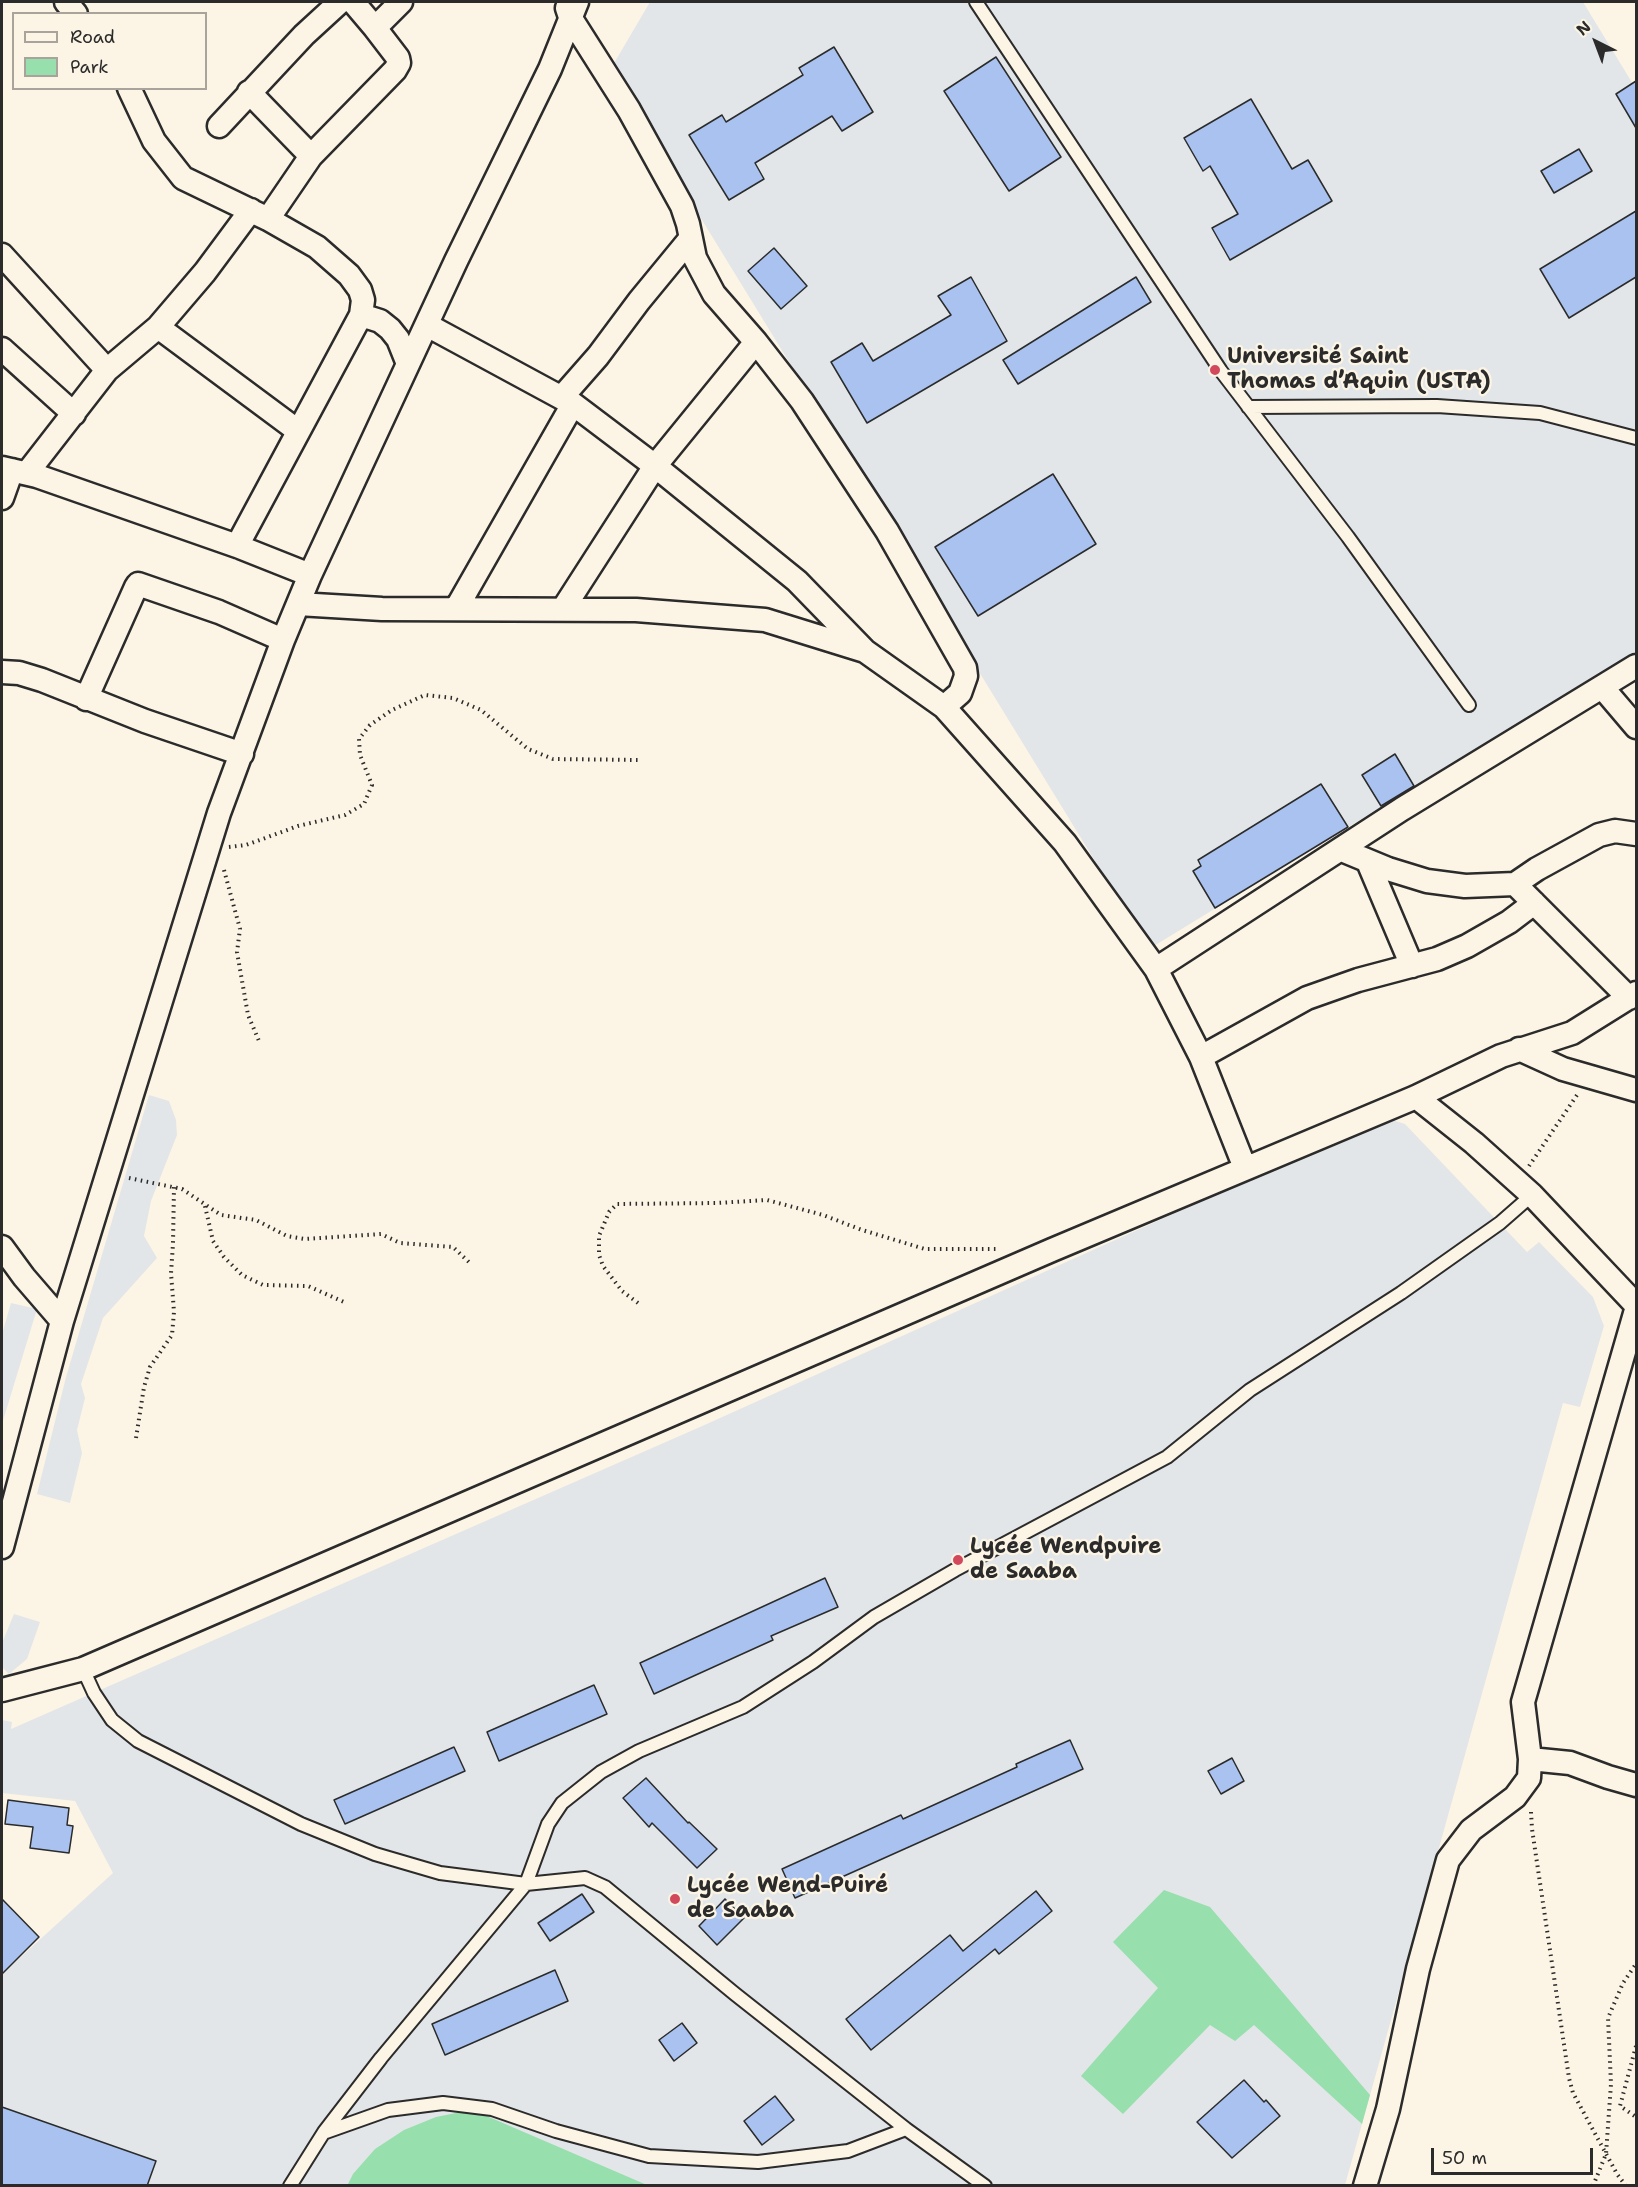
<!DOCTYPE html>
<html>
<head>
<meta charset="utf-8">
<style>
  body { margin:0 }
  #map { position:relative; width:1638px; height:2187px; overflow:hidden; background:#fcf5e5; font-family:"Shantell Sans",sans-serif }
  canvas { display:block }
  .frame { position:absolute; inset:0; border:3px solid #2b2b2b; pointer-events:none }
  .legend { position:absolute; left:12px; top:12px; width:195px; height:78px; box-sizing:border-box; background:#fcf5e5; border:2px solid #a8a49b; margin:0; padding:8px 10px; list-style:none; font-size:18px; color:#2b2b2b }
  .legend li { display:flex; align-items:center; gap:12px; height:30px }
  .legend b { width:30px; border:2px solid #a8a49b }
  .north { position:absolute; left:1566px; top:12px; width:60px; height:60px; -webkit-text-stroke:4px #fcf5e5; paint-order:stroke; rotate:318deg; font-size:16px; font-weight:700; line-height:24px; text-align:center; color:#2b2b2b }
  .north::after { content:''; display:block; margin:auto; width:21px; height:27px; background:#2b2b2b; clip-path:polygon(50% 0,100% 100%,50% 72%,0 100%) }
  .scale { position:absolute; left:1431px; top:2148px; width:162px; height:27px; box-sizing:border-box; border:3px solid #2b2b2b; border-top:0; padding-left:8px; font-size:18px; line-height:21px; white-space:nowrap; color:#2b2b2b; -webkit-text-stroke:4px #fcf5e5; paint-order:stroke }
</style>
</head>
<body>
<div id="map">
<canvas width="1638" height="2187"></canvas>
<div class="frame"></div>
<ul class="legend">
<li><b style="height:8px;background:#fcf5e5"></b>Road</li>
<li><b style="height:16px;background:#97dfad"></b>Park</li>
</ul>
<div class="north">N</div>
<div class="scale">50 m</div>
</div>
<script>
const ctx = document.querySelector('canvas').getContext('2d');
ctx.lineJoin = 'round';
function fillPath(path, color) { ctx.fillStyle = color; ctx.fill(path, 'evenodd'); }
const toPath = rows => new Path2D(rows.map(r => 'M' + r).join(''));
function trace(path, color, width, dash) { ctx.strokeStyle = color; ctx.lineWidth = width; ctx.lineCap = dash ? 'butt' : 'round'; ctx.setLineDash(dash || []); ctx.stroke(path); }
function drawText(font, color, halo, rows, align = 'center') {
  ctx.font = font + ' "Shantell Sans",sans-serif'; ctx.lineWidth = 4.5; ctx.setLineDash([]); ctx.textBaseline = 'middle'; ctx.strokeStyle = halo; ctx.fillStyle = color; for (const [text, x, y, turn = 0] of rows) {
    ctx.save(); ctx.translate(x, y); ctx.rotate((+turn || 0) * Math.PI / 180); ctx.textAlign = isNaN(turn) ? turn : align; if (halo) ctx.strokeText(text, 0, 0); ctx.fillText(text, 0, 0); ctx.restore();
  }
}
fillPath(toPath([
  [650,2,1583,2,1636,89,1636,651,1149,949,610,70],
  [149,1095,169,1101,176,1120,177,1135,151,1201,144,1236,157,1258,103,1318,81,1384,85,1398,77,1430,82,1453,70,1503,37,1494,66,1377],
  [1386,1118,1405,1124,1527,1252,1539,1242,1593,1297,1604,1326,1580,1407,1563,1403,1345,2185,2,2185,2,1974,113,1873,75,1801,2,1793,2,1720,12,1722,11,1729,700,1427],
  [11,1303,37,1309,2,1424,2,1334],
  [14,1614,40,1622,27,1659,9,1674,2,1667,2,1643]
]), '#e3e6e8');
fillPath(toPath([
  [1164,1890,1210,1907,1370,2095,1362,2124,1254,2025,1235,2041,1210,2025,1123,2114,1081,2076,1158,1988,1113,1942],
  [461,2112,482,2114,647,2185,347,2186,353,2174,375,2149,404,2130,436,2117]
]), '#97dfad');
const building = toPath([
  [834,47,873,112,842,131,832,116,755,163,764,179,729,200,689,135,722,115,726,122,803,75,799,68,834,47],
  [996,57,1061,157,1009,191,944,91,996,57],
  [1636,81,1636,128,1616,94,1636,81],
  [1251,99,1292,169,1308,160,1332,201,1230,260,1212,228,1238,214,1210,166,1203,171,1184,138,1251,99],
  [1579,149,1592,171,1554,193,1541,171,1579,149],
  [1636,211,1636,277,1569,318,1540,269,1636,211],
  [774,248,807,286,781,309,748,271,774,248],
  [971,277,1007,341,867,423,831,362,862,343,873,361,951,315,938,296,971,277],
  [1136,277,1151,302,1018,384,1003,360,1136,277],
  [1053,474,1096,544,978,616,935,547,1053,474],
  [1395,754,1414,786,1381,806,1362,775,1395,754],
  [1321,784,1348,827,1215,908,1193,871,1201,866,1198,860,1321,784],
  [825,1578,838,1607,771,1636,773,1640,654,1694,640,1663,825,1578],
  [594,1685,607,1714,499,1761,487,1732,594,1685],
  [1070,1740,1083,1769,795,1898,782,1869,901,1815,903,1819,1017,1767,1016,1764,1070,1740],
  [454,1747,465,1771,345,1824,334,1800,454,1747],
  [1232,1758,1244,1781,1221,1794,1208,1771,1232,1758],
  [646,1778,688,1823,689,1822,717,1849,697,1868,652,1823,649,1827,623,1798,646,1778],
  [8,1800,69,1808,67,1825,73,1826,69,1853,30,1848,33,1827,5,1824,8,1800],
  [1036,1891,1052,1911,999,1954,995,1949,871,2050,846,2019,950,1935,963,1951,1036,1891],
  [582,1894,594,1912,550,1941,538,1923,582,1894],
  [2,1899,39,1937,2,1974,2,1899],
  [725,1899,744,1918,717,1945,699,1926,725,1899],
  [555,1970,568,2001,445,2055,432,2024,555,1970],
  [682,2023,697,2043,674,2061,659,2040,682,2023],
  [1244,2080,1264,2102,1266,2100,1280,2116,1232,2158,1197,2122,1244,2080],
  [775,2096,794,2120,762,2145,744,2121,775,2096],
  [2,2107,156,2161,147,2186,2,2186,2,2107]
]);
fillPath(building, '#a9c2ef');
trace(building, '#2b2b2b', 1.5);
const service = toPath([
  [976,2,1221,371,1348,537,1469,705],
  [1248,407,1437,406,1540,413,1636,438],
  [83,1669,94,1693,112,1720,138,1741,301,1824,375,1854,440,1873,526,1884,585,1878,605,1887,735,1994,906,2129,985,2186],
  [326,2132,388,2110,443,2103,492,2109,556,2131,649,2156,758,2162,848,2151,906,2129],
  [290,2186,324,2132,381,2058,526,1884,548,1824,562,1803,601,1772,639,1751,743,1707,813,1662,874,1617,955,1570,1167,1457,1250,1390,1401,1293,1500,1223,1532,1195]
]);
const minor = toPath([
  [66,2,76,14],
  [353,2,375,28,401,2],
  [567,8,570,17,629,110,682,206,688,224,695,258,714,294,756,342,802,401,887,531,965,668,966,676,960,693,944,707],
  [129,88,154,141,183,178,268,219,317,247,349,275,360,290,363,300,361,315,380,321,390,329,398,339,408,364],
  [249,92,311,156,268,219],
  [219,126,304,35,340,2],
  [311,156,395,70,399,63,398,58,375,28],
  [2,255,107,370],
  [427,325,573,404,655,466,797,581,864,650],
  [158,327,298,431],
  [2,349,74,414],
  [562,397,598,356,639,301,690,239],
  [2,468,37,476,237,546,310,575],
  [27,473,107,370,158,327,205,272,251,210],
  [2,498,12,470],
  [237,546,361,315],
  [298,604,382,609,636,610,765,620,865,651,944,707,1065,843,1156,969,1201,1057,1245,1168],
  [456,609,573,404],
  [563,609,655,466,756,342],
  [2,672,19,673,42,680,145,721,242,754],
  [1602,687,1636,727],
  [86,699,136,587,138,584,219,612,283,640],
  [1342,850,1388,869,1427,881,1465,886,1515,884,1629,998],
  [1368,862,1412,966],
  [1515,884,1537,869,1599,835,1615,831,1636,834],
  [1156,969,1402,809,1636,666],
  [1519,1049,1563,1069,1636,1090],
  [1201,1057,1307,998,1358,980,1437,959,1467,946,1509,922,1534,903],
  [1416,1097,1474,1143,1532,1195,1636,1305],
  [2,1247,24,1277,62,1321],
  [2,1547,62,1321,219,813,283,640,310,575,456,261,550,69,577,2],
  [2,1690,83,1669,1052,1250,1416,1097,1501,1056,1572,1033,1636,993],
  [1530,1759,1570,1763,1608,1777,1636,1785],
  [1365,2186,1388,2109,1418,1969,1448,1860,1471,1830,1515,1797,1529,1778,1530,1759,1523,1702,1636,1310]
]);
trace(service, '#2b2b2b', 16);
trace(minor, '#2b2b2b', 27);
trace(toPath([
  [229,847,246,845,298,826,345,815,364,804,372,785,360,755,359,739,370,725,392,710,425,695,453,698,481,710,528,749,553,759,641,760],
  [224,870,240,929,237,952,248,1015,259,1041],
  [1529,1166,1577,1095],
  [129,1178,182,1189,221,1215,256,1220,287,1236,305,1239,381,1234,400,1243,453,1247,472,1265],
  [205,1206,213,1241,224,1257,242,1275,263,1285,308,1286,344,1302],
  [638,1303,622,1291,603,1266,599,1255,599,1236,609,1212,617,1204,717,1203,767,1200,823,1215,862,1230,925,1249,997,1249],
  [136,1438,144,1387,150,1367,172,1335,174,1312,171,1273,173,1244,174,1187],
  [1531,1812,1532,1829,1569,2078,1573,2093,1617,2174,1626,2186],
  [1636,2046,1620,2106,1636,2117],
  [1593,2186,1606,2154,1611,2084,1608,2018,1623,1983,1636,1964]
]), '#2b2b2b', 4, [1.5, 4.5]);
trace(service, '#fcf5e5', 12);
trace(minor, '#fcf5e5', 22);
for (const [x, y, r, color] of [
  [1215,370,6,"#d1495b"],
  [958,1560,6,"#d1495b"],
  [675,1899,6,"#d1495b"]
]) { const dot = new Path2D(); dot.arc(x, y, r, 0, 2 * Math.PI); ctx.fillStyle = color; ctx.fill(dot); trace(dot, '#fcf5e5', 2); }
drawText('bold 22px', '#2b2b2b', '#fcf5e5', [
  ["Université Saint",1227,357],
  ["Thomas d’Aquin (USTA)",1227,382],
  ["Lycée Wendpuire",970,1547],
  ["de Saaba",970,1572],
  ["Lycée Wend-Puiré",687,1886],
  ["de Saaba",687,1911]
], 'left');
</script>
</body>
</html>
